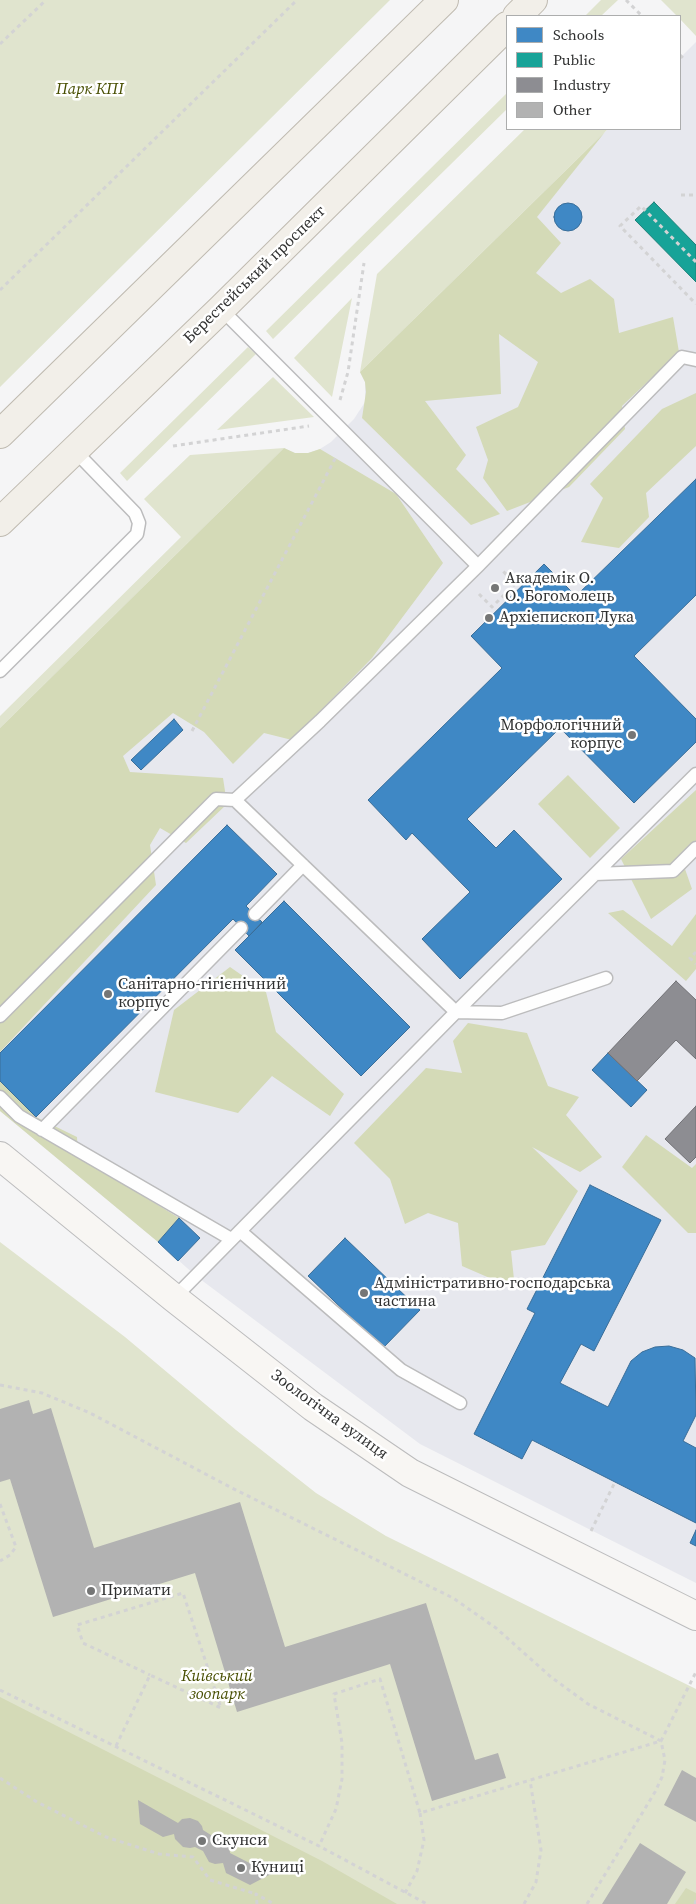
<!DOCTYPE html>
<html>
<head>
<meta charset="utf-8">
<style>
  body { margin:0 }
  #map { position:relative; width:696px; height:1904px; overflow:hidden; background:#f5f5f6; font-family:"Source Serif 4",serif }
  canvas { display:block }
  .legend { position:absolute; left:506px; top:15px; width:175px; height:115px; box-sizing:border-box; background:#fff; border:1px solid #acadad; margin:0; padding:6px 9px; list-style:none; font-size:15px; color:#303131 }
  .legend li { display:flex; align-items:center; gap:10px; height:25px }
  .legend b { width:25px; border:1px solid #acadad }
</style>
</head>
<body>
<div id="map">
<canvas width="696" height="1904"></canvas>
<ul class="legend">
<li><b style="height:14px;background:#3f88c5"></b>Schools</li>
<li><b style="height:14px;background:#17a398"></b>Public</li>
<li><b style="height:14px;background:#8d8d92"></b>Industry</li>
<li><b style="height:14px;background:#b2b2b2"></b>Other</li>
</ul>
</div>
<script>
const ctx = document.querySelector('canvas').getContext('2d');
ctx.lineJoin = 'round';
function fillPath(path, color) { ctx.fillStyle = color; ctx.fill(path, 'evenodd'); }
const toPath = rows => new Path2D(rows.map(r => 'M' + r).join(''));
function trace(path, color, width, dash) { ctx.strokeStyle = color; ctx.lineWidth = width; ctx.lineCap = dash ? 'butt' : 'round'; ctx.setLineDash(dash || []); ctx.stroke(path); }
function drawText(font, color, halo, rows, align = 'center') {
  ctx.font = font + ' "Source Serif 4",serif'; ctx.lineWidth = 5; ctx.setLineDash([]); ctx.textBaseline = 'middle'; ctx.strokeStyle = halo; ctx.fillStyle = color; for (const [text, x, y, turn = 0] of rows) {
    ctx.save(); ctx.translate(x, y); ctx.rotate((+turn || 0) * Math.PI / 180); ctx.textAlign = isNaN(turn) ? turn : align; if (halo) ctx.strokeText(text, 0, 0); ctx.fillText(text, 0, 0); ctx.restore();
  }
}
fillPath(toPath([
  [696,42,696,1583,420,1444,196,1276,158,1242,0,1111,0,728,284,448,295,453,308,453,320,449,331,442,354,419,365,402,365,382,360,372,608,129,680,129,680,58]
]), '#e7e8ee');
fillPath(toPath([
  [0,0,390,0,0,387],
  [601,0,618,0,601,16,585,16],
  [661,0,696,0,696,36,680,19,680,16,677,16],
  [507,93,507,109,273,339,266,331],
  [525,129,608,129,360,372,377,274],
  [352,298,332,397,294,358],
  [248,347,256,354,127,481,120,473],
  [273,377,314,417,217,430],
  [284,448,0,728,0,716,181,537,144,499,190,455],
  [0,1242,125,1337,236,1430,316,1493,386,1536,696,1689,696,1904,0,1904]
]), '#e0e4ce');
fillPath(toPath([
  [605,132,537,217,561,243,536,273,561,293,590,279,614,299,619,333,673,317,679,352,622,406,625,429,569,487,507,511,483,478,488,460,476,427,518,407,538,362,499,334,501,394,425,401,466,455,456,469,500,514,471,525,362,418,366,392,365,382,360,372],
  [696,393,696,446,646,493,649,517,619,548,581,542,603,498,590,484,662,409],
  [284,448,295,453,308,453,320,449,396,494,443,563,372,658,292,740,264,733,233,764,204,732,173,713,123,756,130,772,223,778,227,804,186,843,160,828,150,845,156,885,0,1052,0,728],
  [568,775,620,828,590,858,538,804],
  [696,790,696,856,685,869,692,889,651,919,621,859],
  [623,910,672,946,696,914,696,969,686,981,608,913],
  [230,967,266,992,276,1032,344,1094,330,1116,272,1076,238,1113,155,1092,174,1010],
  [468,1023,527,1033,548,1086,579,1097,566,1115,602,1157,580,1172,532,1147,578,1191,545,1245,511,1251,515,1289,462,1266,458,1223,428,1213,405,1224,390,1179,354,1143,426,1068,462,1073,453,1041],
  [0,1081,36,1117,77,1137,78,1156,179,1218,158,1242,0,1111],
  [646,1135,692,1168,696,1164,696,1233,688,1233,622,1167],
  [0,1697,322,1861,397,1904,0,1904],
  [686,1888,696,1893,696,1904,675,1904]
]), '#d4dab7');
const schools = toPath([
  '554 217a14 14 0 1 1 28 0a14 14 0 1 1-28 0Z',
  [696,479,696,595,634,656,696,719,696,742,634,803,560,728,467,819,496,848,514,830,562,879,460,979,422,939,470,892,412,833,406,840,368,800,502,668,471,636,544,564,576,596,696,479],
  [174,719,183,730,141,770,131,760,174,719],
  [227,825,277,874,246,906,262,922,249,936,233,919,36,1117,0,1081,0,1053,227,825],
  [284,901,410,1027,361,1076,235,950,284,901],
  [608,1053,647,1090,631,1107,592,1070,608,1053],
  [590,1185,661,1220,594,1351,581,1344,560,1383,608,1407,631,1361,642,1352,655,1347,669,1346,683,1350,695,1358,696,1415,683,1441,696,1448,696,1523,532,1440,522,1459,474,1434,535,1313,527,1309,590,1185],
  [179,1218,200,1238,178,1261,158,1242,179,1218],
  [345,1238,420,1310,383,1348,308,1276,345,1238],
  [696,1530,696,1546,690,1543,696,1530]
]);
fillPath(schools, '#3f88c5');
trace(schools, '#3a6e99', 1);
const public = toPath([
  [654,202,696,245,696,282,635,220,654,202]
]);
fillPath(public, '#17a398');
trace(public, '#1e8179', 1);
const industry = toPath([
  [676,981,696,1000,696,1059,676,1040,637,1081,608,1053,676,981],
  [696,1106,696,1157,690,1163,665,1139,696,1106]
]);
fillPath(industry, '#8d8d92');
trace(industry, '#717175', 1);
fillPath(toPath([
  [29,1400,33,1414,51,1408,94,1548,240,1502,285,1647,426,1603,475,1760,498,1753,506,1778,432,1801,390,1664,237,1712,195,1573,53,1617,10,1479,0,1482,0,1409],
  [682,1770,696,1778,696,1822,664,1805],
  [138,1800,178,1823,182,1819,190,1818,198,1821,202,1826,203,1830,214,1837,225,1837,229,1843,230,1853,271,1874,250,1885,226,1873,223,1863,215,1864,209,1862,203,1851,195,1847,190,1848,183,1847,175,1839,174,1834,163,1837,140,1824],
  [640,1843,686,1872,667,1904,602,1904]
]), '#b2b2b2');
const lane = toPath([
  [221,309,478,566],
  [0,671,137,534,139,523,135,513,74,450],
  [235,800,456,1012,502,1013,606,978],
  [595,874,673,871,696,848],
  [255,914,303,865],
  [0,1016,216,799,235,800,320,721,478,566,682,357,696,360],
  [0,1097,19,1116,231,1239],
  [42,1130,241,928],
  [240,1231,401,1370,460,1403],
  [174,1298,456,1012,696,774]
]);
const secondary = toPath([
  [0,1156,174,1298,313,1407,410,1473,696,1616]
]);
const primary = toPath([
  [517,16,533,0],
  [0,434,444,0],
  [0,522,221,309,507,26]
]);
trace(lane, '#bcbcbd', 15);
trace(secondary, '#bcbcbd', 30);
trace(primary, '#bfbab0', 30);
trace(toPath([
  [626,0,642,16],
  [0,44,46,0],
  [680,55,685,60],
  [681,195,696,195],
  [696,262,641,206,620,226,696,304],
  [0,290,297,0],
  [340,400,348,372,364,263],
  [173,446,309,426],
  [479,594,492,607,515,584,503,571],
  [504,596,507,600],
  [192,731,337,455],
  [696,952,690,958,696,964],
  [0,1385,42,1393,90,1413,232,1488,453,1598,496,1628,551,1677,588,1704,661,1741,420,1813,380,1679,334,1694,342,1743,342,1779,336,1809,319,1846],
  [0,1504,16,1547,10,1555,0,1561],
  [591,1531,615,1482],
  [0,1690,319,1846,427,1904],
  [116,1746,150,1675,221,1708,183,1593,77,1625,83,1643,150,1675],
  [0,1778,37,1802,106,1837,159,1854,193,1857,210,1880,256,1894],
  [405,1893,417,1871,424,1840,420,1813],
  [257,1904,256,1894,274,1904],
  [524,1904,536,1882,541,1850,530,1780],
  [587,1904,655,1792,662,1777,665,1760,661,1741,696,1672],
  [695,1904,696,1900]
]), '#d3d3d4', 3, [4, 4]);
trace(lane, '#fefefe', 12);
trace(secondary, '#f8f6f3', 28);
trace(primary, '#f2efe9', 28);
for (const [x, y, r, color] of [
  [495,588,5,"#757676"],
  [489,618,5,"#757676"],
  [632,735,5,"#757676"],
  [108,994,5,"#757676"],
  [364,1293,5,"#757676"],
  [91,1591,5,"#757676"],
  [202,1841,5,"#757676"],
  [241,1868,5,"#757676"]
]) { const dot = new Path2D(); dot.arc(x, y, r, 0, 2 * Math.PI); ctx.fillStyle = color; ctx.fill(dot); trace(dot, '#fff', 2); }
drawText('italic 16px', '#474e00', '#fff', [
  ["Парк КПІ",90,90],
  ["Київський",217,1677],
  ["зоопарк",217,1695]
]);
drawText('16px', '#303131', '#fff', [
  ["Берестейський проспект",255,275,-44],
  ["Зоологічна вулиця",329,1415,36]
]);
drawText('16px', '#303131', '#fff', [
  ["Академік О.",505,579],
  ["О. Богомолець",505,597],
  ["Архіепископ Лука",499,618],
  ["Морфологічний",622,726,"right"],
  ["корпус",622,744,"right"],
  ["Санітарно-гігієнічний",118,985],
  ["корпус",118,1003],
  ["Адміністративно-господарська",374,1284],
  ["частина",374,1302],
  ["Примати",101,1591],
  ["Скунси",212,1841],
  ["Куниці",251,1868]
], 'left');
</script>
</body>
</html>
